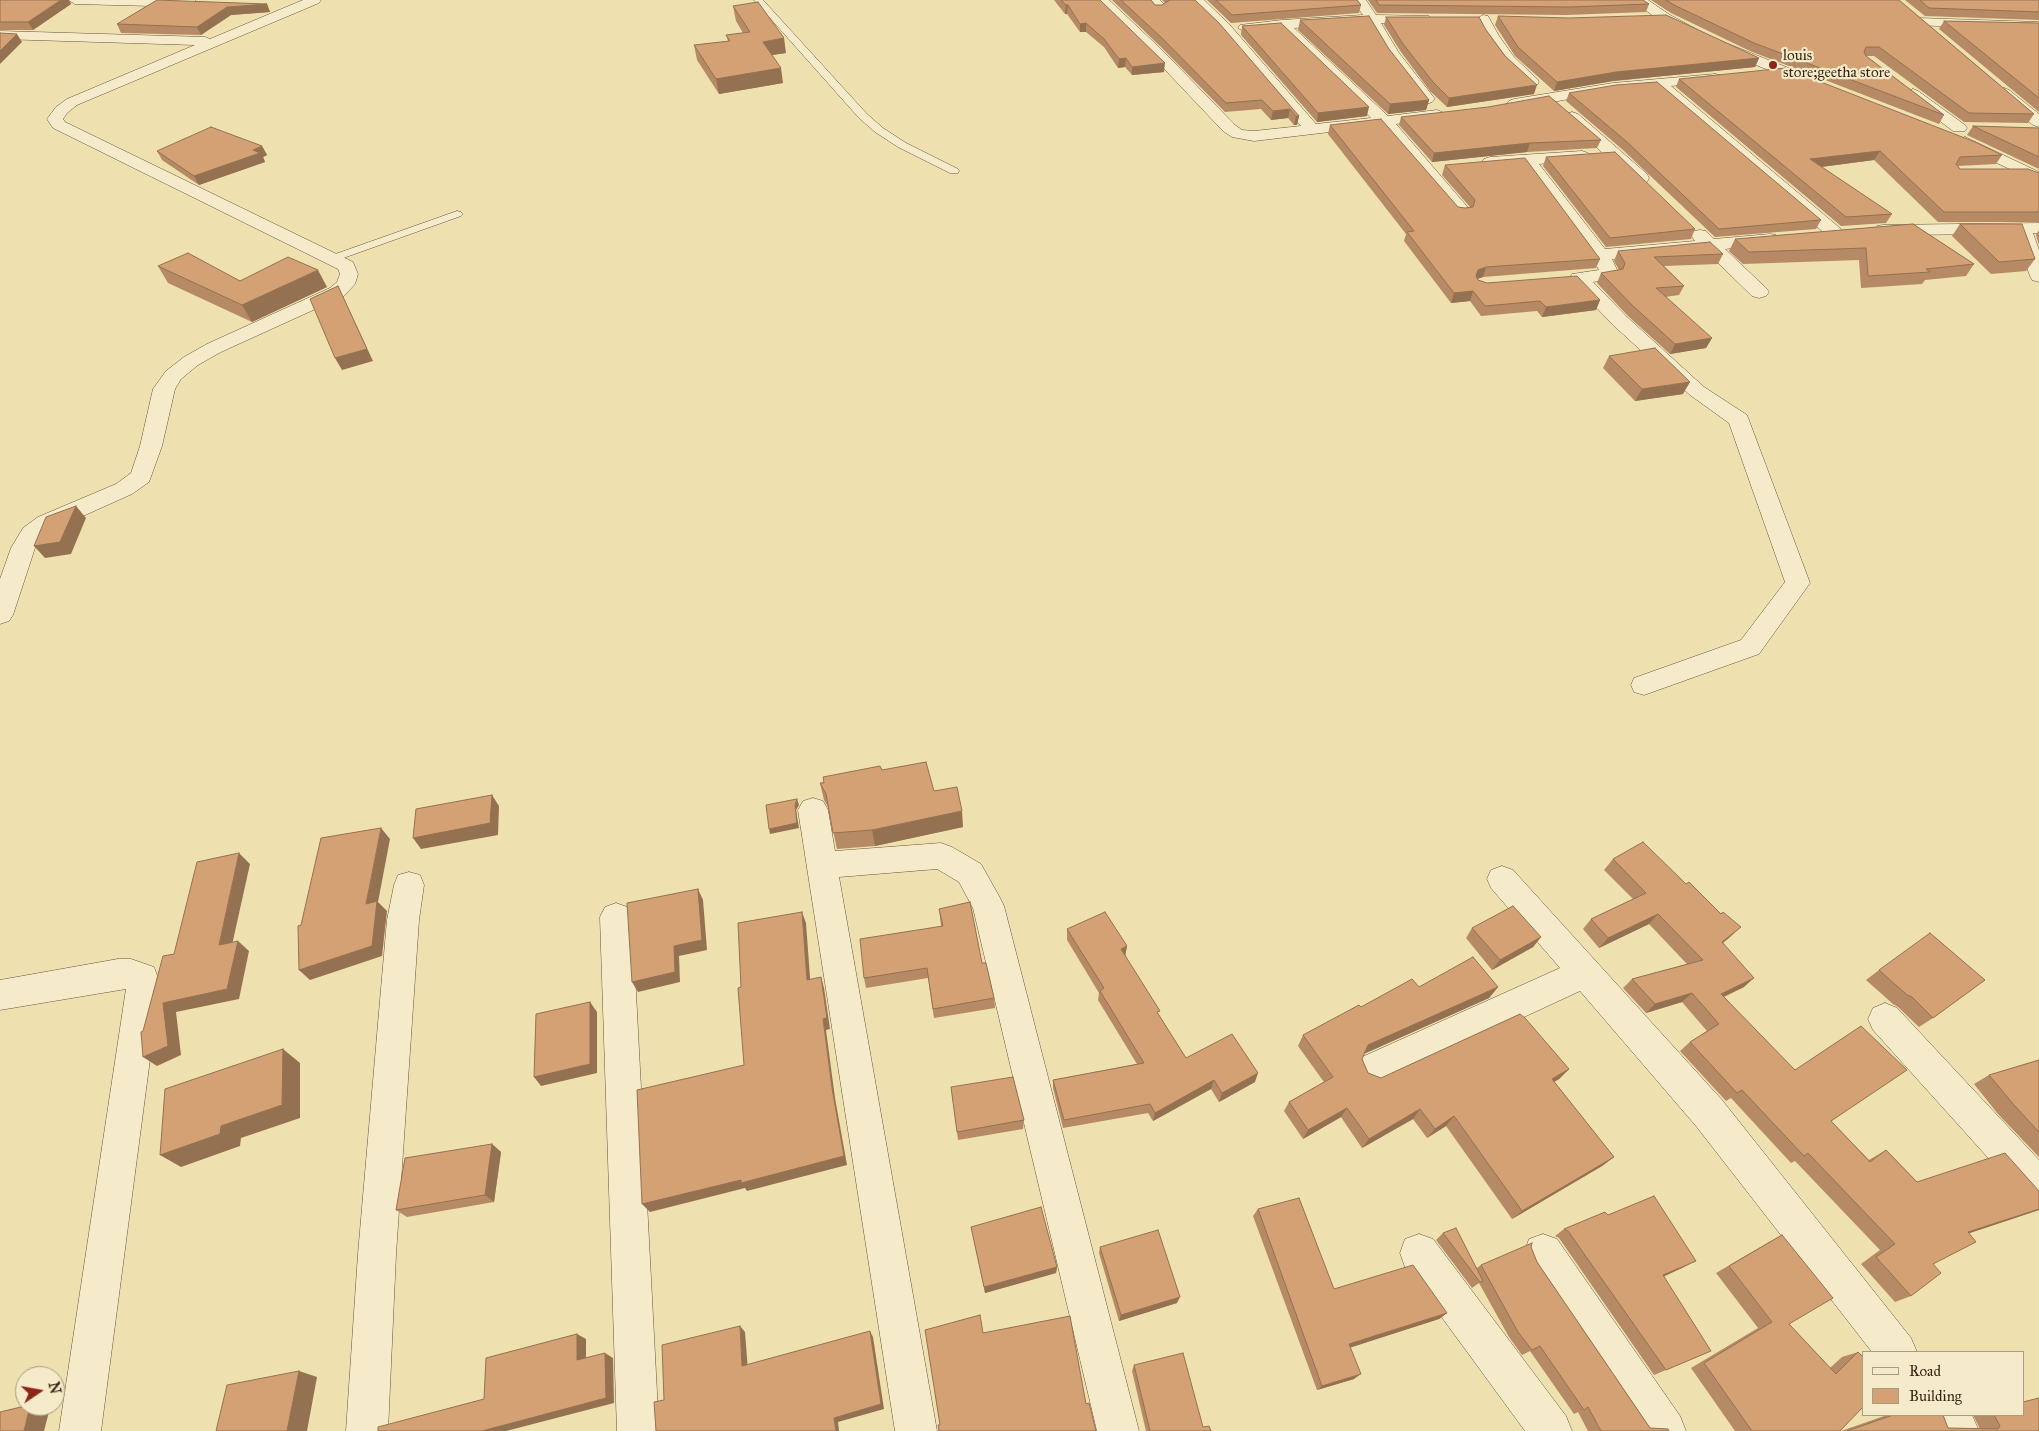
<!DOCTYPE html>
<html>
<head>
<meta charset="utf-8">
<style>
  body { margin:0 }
  #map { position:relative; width:2039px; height:1431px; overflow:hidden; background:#efe0af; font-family:"IM FELL Great Primer",serif }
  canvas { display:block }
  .legend { position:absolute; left:1862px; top:1351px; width:162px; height:65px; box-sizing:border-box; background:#f5ebcb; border:1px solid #a99c82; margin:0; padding:6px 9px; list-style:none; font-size:15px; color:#382615 }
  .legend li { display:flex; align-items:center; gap:10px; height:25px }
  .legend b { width:25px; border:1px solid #a99c82 }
  .north { position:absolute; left:15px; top:1366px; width:50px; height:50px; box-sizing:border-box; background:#f5ebcb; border:1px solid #a99c82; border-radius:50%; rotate:78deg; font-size:14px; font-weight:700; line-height:20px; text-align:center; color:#382615 }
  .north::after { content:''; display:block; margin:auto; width:18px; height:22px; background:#8f2418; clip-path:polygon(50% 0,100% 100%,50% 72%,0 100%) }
</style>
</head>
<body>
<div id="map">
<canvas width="2039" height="1431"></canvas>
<ul class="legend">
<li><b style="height:6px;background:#f5ebcb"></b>Road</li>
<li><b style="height:14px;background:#d4a174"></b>Building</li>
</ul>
<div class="north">N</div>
</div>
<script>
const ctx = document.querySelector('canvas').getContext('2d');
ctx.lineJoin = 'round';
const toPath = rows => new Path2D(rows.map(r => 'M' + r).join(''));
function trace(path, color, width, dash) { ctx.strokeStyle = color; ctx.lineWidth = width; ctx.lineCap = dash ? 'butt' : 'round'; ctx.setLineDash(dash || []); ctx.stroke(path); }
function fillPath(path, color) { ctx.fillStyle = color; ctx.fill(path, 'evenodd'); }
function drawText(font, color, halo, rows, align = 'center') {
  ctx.font = font + ' "IM FELL Great Primer",serif'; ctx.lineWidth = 4.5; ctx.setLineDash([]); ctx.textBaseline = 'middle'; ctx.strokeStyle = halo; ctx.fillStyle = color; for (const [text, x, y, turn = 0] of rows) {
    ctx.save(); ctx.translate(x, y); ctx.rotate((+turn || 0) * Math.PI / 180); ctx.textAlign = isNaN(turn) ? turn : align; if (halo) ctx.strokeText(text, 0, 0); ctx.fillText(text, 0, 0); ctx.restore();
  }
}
const service = toPath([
  [754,0,763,0,867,114,883,128,906,143,958,169,959,171,958,173,950,173,898,147,875,132,859,118,754,0],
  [457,211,461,212,463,214,461,216,335,261,331,263,325,259,327,257,457,211]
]);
const minor = toPath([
  [68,0,195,0,198,3,191,7,75,4,68,0],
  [303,0,321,0,319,3,77,105,67,113,63,119,65,122,353,262,358,274,355,284,344,296,221,352,198,365,181,379,175,389,162,446,149,482,132,494,54,529,40,539,35,548,13,615,9,621,0,624,0,579,11,548,23,528,38,517,116,484,131,473,140,446,153,389,166,371,184,357,207,344,330,288,337,282,340,274,338,269,53,128,47,119,56,107,67,99,195,45,0,39,0,31,205,37,210,39,303,0],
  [1094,0,1109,0,1161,49,1235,125,1242,130,1254,131,1301,126,1219,30,1189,0,1204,0,1229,24,1316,124,1371,118,1279,29,1245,32,1238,28,1240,25,1282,20,1363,15,1352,0,1366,0,1376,15,1429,16,1431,19,1424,23,1381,23,1399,53,1435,99,1432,102,1427,104,1422,102,1388,57,1368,23,1294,28,1388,116,1437,110,1442,112,1445,115,1442,118,1396,124,1471,211,1468,215,1462,216,1456,215,1380,126,1254,141,1232,137,1223,131,1151,55,1094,0],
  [1145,0,1160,0,1167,8,1160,12,1155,11,1145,0],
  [1632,0,1648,0,1670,15,1711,37,1816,79,1818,82,1816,85,1806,85,1701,43,1660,21,1632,0],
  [1483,15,1488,16,1499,36,1514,57,1537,79,1539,82,1537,85,1527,85,1504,63,1485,37,1476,19,1483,15],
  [1919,18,2039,22,2039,30,1914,25,1912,22,1919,18],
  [1715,74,1720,75,1722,78,1720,81,1671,86,1841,229,1844,233,1841,237,1835,238,1829,237,1655,88,1613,91,1514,109,1509,107,1506,104,1509,101,1514,99,1613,83,1715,74],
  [2004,88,2009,90,2039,114,2039,127,2033,125,1999,96,1996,93,1999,90,2004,88],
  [1913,89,1918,91,1965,125,1967,128,1965,131,1953,131,1908,97,1905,94,1908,91,1913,89],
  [1572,112,1578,114,1647,174,1649,178,1647,182,1635,182,1566,120,1564,117,1566,114,1572,112],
  [1965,137,2039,172,2039,183,1959,145,1957,142,1959,139,1965,137],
  [1582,151,1588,153,1590,156,1588,159,1539,164,1605,249,1695,241,1691,235,1694,231,1700,230,1706,231,1714,239,1770,234,1776,235,1779,239,1776,243,1770,244,1725,249,1766,288,1769,292,1766,296,1759,298,1752,296,1706,251,1612,259,1619,274,1617,278,1593,282,1627,317,1704,387,1747,415,1810,583,1759,654,1644,695,1634,692,1631,685,1634,678,1741,640,1785,582,1729,423,1690,395,1613,325,1572,282,1570,278,1572,274,1599,270,1591,256,1523,165,1490,167,1484,165,1482,162,1484,159,1490,157,1582,151],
  [2039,223,2039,233,2033,233,2039,250,2039,282,2032,280,2030,276,2015,234,1883,235,1877,234,1874,230,1877,226,1883,225,2039,223],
  [813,798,823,801,828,810,835,851,941,843,952,847,981,864,999,896,1004,906,1139,1431,1097,1431,973,908,959,882,937,869,839,877,937,1431,895,1431,798,810,803,801,813,798],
  [1502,866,1513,870,1722,1100,1911,1338,1917,1352,1872,1352,1696,1126,1580,991,1386,1081,1374,1086,1362,1081,1357,1069,1362,1057,1560,968,1491,888,1487,879,1491,870,1502,866],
  [409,872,420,875,424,885,419,920,396,1254,388,1431,346,1431,358,1254,387,920,394,885,398,875,409,872],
  [616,903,627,907,632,917,659,1431,617,1431,600,917,605,907,616,903],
  [118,959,131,959,154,967,158,978,159,991,101,1431,59,1431,126,989,0,1010,0,980,118,959],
  [1885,1003,1897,1008,2039,1160,2039,1205,2026,1200,1873,1030,1868,1019,1873,1008,1885,1003],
  [1419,1234,1433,1239,1566,1416,1572,1431,1525,1431,1405,1267,1400,1253,1405,1239,1419,1234],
  [1543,1234,1557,1239,1680,1416,1686,1431,1640,1431,1529,1267,1524,1253,1529,1239,1543,1234],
  [1925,1415,1972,1415,1979,1431,1932,1431,1925,1415]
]);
trace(service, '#66543c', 1);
trace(minor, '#66543c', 1);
fillPath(service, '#f5ebcb');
fillPath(minor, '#f5ebcb');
fillPath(toPath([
  [0,0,69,0,71,4,33,30,0,30],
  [1054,0,1100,0,1164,72,1132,75,1125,67,1118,68,1104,47,1086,32,1080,32,1067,14,1065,14],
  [1112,0,1151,0,1155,5,1162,5,1165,3,1162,0,1195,0,1299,116,1297,125,1294,125,1288,118,1271,120,1261,109,1225,112,1162,48],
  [1207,0,1357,0,1361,5,1359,13,1231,23],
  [1368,0,1643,0,1649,4,1646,12,1566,15,1377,13],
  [1651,0,1899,0,2034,114,2028,123,1964,122,1874,56,1866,56,1944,115,1939,124,1750,51,1671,13],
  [1905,0,2039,0,2039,20,1925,16],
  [267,4,270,12,231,15,201,35,121,33,117,24],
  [733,6,786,53,772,55,783,83,719,94,697,60,694,45,728,41,726,35,743,33,736,21],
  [1498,16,1759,58,1755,67,1613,81,1554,91,1515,56,1495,25],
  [1386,17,1486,30,1534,94,1447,107,1430,91,1401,52,1384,25],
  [1300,20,1429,100,1426,110,1388,114,1298,30],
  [1944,21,2039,23,2039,112,1939,29],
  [1242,26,1367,116,1317,122,1241,35],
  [1679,79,2002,155,1996,164,1958,166,1960,169,2039,173,2039,222,1938,222,1874,160,1821,167,1892,214,1886,223,1841,226,1676,87],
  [1569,93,1821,220,1816,229,1715,237,1623,150,1566,101],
  [1401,117,1601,140,1597,148,1527,152,1432,162,1399,125],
  [1330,125,1458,207,1465,208,1470,207,1442,175,1445,165,1600,259,1596,268,1483,277,1477,279,1478,280,1487,283,1600,300,1596,310,1542,317,1537,311,1481,316,1470,301,1451,303,1404,241,1406,234,1328,134],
  [1973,126,2039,128,2039,169,1967,135],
  [262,146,267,155,263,157,265,162,199,185,162,160,157,151],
  [1546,157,1695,229,1691,239,1606,247,1543,166],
  [1913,224,1974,264,1966,276,1925,280,1922,284,1861,288,1859,260,1743,264,1729,251,1735,239],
  [1960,224,2035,259,2026,271,1991,274,1952,236],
  [2039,230,2039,245,2036,235],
  [1618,251,1723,254,1718,264,1664,266,1684,286,1679,295,1665,297,1712,338,1706,348,1670,354,1628,316,1597,283,1601,273,1619,270,1614,261],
  [158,266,240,281,327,287,252,322,168,283],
  [1609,356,1683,394,1635,401,1603,368],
  [882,770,934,791,963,827,875,846,837,849,828,807,824,800,820,783],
  [1613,859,1730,937,1723,943,1744,987,1724,997,1831,1121,1869,1160,1886,1150,1917,1182,2039,1191,2039,1210,1969,1233,1933,1264,1911,1296,1895,1302,1861,1264,1880,1250,1795,1161,1791,1163,1731,1098,1726,1101,1680,1051,1690,1042,1707,1031,1682,1002,1646,1013,1623,988,1632,979,1687,964,1649,924,1599,948,1583,929,1591,919,1633,899,1604,870],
  [939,909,982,963,994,998,995,1008,934,1018,928,978,866,988,864,978,941,926],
  [1472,928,1541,937,1533,947,1492,970,1466,938],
  [1067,929,1127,946,1125,956,1159,1016,1186,1058,1255,1082,1219,1102,1211,1089,1153,1121,1148,1113,1063,1128,1053,1088,1053,1080,1137,1064,1098,1000,1099,993,1067,940],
  [1879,970,1985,980,1933,1018,1919,1027,1898,1007,1893,1004,1866,980],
  [1419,987,1498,987,1489,998,1364,1054,1362,1059,1368,1073,1381,1078,1569,1069,1559,1079,1554,1082,1614,1157,1602,1166,1512,1219,1446,1126,1427,1138,1413,1119,1362,1148,1341,1117,1303,1139,1284,1111,1289,1102,1324,1082,1298,1046,1303,1035],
  [2039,1060,2039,1157,1998,1114,1974,1084,1989,1075],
  [951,1087,1024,1120,1023,1129,958,1140],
  [492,1144,501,1152,494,1202,407,1217,396,1210],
  [1258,1209,1334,1289,1447,1313,1439,1319,1350,1347,1354,1379,1317,1390,1253,1216],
  [971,1227,1057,1267,1056,1273,985,1293],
  [1564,1229,1684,1267,1664,1276,1666,1370,1654,1375,1559,1238,1555,1236],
  [1443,1233,1477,1268,1481,1265,1531,1247,1537,1262,1650,1428,1669,1431,1588,1431,1578,1412,1574,1414,1530,1351,1522,1355,1509,1337,1479,1283,1472,1288,1436,1240],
  [1782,1235,1789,1324,1830,1368,1842,1357,1858,1352,1840,1431,1735,1431,1691,1368,1758,1328,1716,1273,1769,1242],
  [1100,1247,1177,1303,1119,1321,1099,1253],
  [1134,1365,1203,1427,1211,1431,1146,1431,1132,1371],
  [2039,1398,2039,1431,1841,1431,1887,1415,1943,1415,1948,1428,1980,1429,1973,1415,2023,1415,2023,1402]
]), '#b68a64');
fillPath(toPath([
  [61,0,69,0,71,4,33,30,28,22],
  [267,4,270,12,231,15,201,35,197,27,227,7],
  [1066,5,1068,5,1067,14,1065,14],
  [1086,23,1086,32,1080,32,1080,24],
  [17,34,22,42,0,64,0,51],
  [784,38,786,53,765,56,763,42],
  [1126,58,1125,67,1118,68,1119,59],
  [1759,58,1755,67,1613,81,1554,91,1557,82,1616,72],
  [1165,63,1164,72,1132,75,1132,67],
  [781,68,783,83,719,94,716,79],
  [1537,85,1534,94,1447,107,1449,98],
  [1429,100,1426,110,1388,114,1390,104],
  [1369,107,1367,116,1317,122,1318,113],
  [1290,109,1288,118,1271,120,1273,111],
  [1296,116,1299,116,1297,125,1294,125],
  [1530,143,1527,152,1432,162,1434,153],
  [262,146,267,155,263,157,265,162,199,185,194,176],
  [1880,151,1874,160,1805,169,1810,159],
  [1486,267,1483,277,1474,280,1478,270],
  [318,270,327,287,252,322,242,305],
  [338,286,373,361,342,370,335,358],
  [1473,291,1470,301,1451,303,1454,293],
  [1600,300,1596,310,1542,317,1546,307],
  [1712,338,1706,348,1670,354,1675,344],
  [1690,382,1683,394,1635,401,1642,389],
  [76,506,86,518,71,554,45,558,34,546],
  [492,795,499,806,498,835,421,849,413,838],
  [797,799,799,805,796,810,799,828,770,834,769,829,795,805],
  [962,811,963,827,875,846,872,830],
  [381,828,390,839,378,902,387,911,382,956,310,980,299,970,366,904],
  [239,853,250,864,230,954,219,945],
  [698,889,703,900,707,950,679,956,680,982,638,992,632,982,674,946],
  [802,912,806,923,811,991,807,980],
  [1658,914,1649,924,1599,948,1608,938],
  [1741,927,1730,937,1711,952,1722,942],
  [1541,937,1533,947,1492,970,1500,960],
  [238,941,249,951,239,999,176,1012,181,1055,157,1066,143,1057,163,1003],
  [1127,946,1125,957,1121,949],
  [821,977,824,988,830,1029,826,1030,835,1098,847,1165,747,1191,745,1188,650,1212,642,1204,832,1088,823,1019],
  [1754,978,1744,987,1710,1003,1721,994],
  [1498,987,1489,998,1361,1055,1368,1045],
  [1692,993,1682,1002,1646,1013,1655,1004],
  [590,1002,597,1012,597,1073,541,1086,534,1077],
  [283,1049,300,1063,300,1118,241,1138,240,1146,181,1167,160,1155,221,1126],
  [1569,1069,1559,1079,1542,1089,1552,1079],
  [1258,1073,1255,1082,1219,1102,1222,1093],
  [1214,1080,1211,1089,1153,1121,1155,1113],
  [1347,1108,1341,1117,1303,1139,1308,1130],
  [1420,1109,1413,1119,1362,1148,1369,1139],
  [1454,1116,1446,1126,1427,1138,1435,1129],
  [492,1144,501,1152,494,1202,485,1195],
  [1614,1157,1602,1166,1512,1219,1522,1211],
  [2039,1209,2039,1210,1952,1239,1968,1232],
  [1696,1261,1684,1267,1652,1282,1663,1275],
  [1057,1267,1056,1273,985,1293,984,1287],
  [1180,1297,1177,1303,1119,1321,1121,1315],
  [1447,1313,1439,1319,1343,1350,1349,1344],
  [740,1326,745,1332,748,1371,742,1366],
  [870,1331,873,1337,884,1409,838,1422,839,1431,836,1431,834,1418],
  [577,1334,586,1339,586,1365,577,1360],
  [605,1353,613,1358,614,1403,506,1431,482,1431],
  [299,1371,317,1377,307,1431,287,1431],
  [1361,1374,1354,1379,1317,1390,1322,1386],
  [30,1406,39,1406,50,1408,44,1431,24,1431]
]), '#947151');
const building = toPath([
  [0,0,61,0,28,22,0,22,0,0],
  [157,0,267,4,227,7,197,27,117,24,157,0],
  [1061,0,1100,0,1165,63,1132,67,1126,58,1119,59,1104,39,1086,23,1080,24,1068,5,1066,5,1061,0],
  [1121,0,1151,0,1155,5,1162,5,1170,0,1195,0,1219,23,1299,116,1296,116,1290,109,1273,111,1262,100,1226,103,1163,39,1121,0],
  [1216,0,1357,0,1361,5,1232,15,1216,0],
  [1376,0,1643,0,1649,4,1569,7,1379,5,1376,0],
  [1666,0,1899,0,2034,114,1969,113,1879,47,1866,47,1864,52,1866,56,1944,115,1754,43,1674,5,1666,0],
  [1920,0,2039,0,2039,12,1929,8,1920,0],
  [758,2,784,38,763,42,781,68,716,79,694,45,730,41,726,35,750,32,733,6,758,2],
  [1666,15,1759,58,1616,72,1557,82,1518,47,1498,16,1569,18,1666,15],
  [1369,16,1389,49,1429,100,1390,104,1300,20,1369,16],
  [1386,17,1479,17,1486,30,1505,56,1537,85,1449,98,1433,82,1403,44,1386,17],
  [1944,21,2039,23,2039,98,1944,21],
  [1281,23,1369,107,1318,113,1242,26,1281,23],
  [0,33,17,34,0,51,0,33],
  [1785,68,1975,142,2002,155,1960,157,1956,164,1960,169,2028,169,2039,173,2039,212,1944,212,1880,151,1810,159,1892,214,1846,217,1679,79,1785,68],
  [1657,82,1821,220,1719,229,1627,142,1569,93,1616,85,1657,82],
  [1549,96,1601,140,1530,143,1434,153,1401,117,1488,107,1549,96],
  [1381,119,1458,207,1465,208,1473,207,1475,200,1445,165,1525,158,1600,259,1486,267,1478,270,1476,276,1478,280,1487,283,1577,276,1600,300,1546,307,1540,301,1485,306,1473,291,1454,293,1407,232,1414,231,1330,125,1381,119],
  [1973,126,2039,128,2039,157,1973,126],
  [211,127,262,146,253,150,260,153,194,176,157,151,211,127],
  [1615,152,1695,229,1610,238,1546,157,1615,152],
  [1913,224,1974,264,1926,269,1930,272,1868,276,1866,248,1749,252,1735,239,1913,224],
  [1960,224,2022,224,2035,259,1999,262,1960,224],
  [1710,242,1723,254,1654,257,1684,286,1656,288,1712,338,1675,344,1633,306,1601,273,1623,269,1625,263,1618,251,1710,242],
  [188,253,240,281,288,257,318,270,242,305,158,266,188,253],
  [338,286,367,349,335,358,310,299,338,286],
  [1655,348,1690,382,1642,389,1609,356,1655,348],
  [76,506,60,542,34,546,46,517,76,506],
  [926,762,934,791,957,787,962,811,872,830,833,833,826,794,820,783,824,783,823,777,880,766,882,770,926,762],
  [492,795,490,823,413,838,416,809,492,795],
  [797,799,795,805,797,823,769,829,766,805,797,799],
  [381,828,366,904,377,901,372,946,299,970,298,926,301,925,321,838,381,828],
  [1643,842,1686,884,1689,882,1721,914,1723,912,1741,927,1722,942,1754,978,1721,994,1795,1070,1861,1026,1907,1070,1831,1121,1870,1162,1886,1150,1917,1182,2005,1153,2039,1191,2039,1209,1968,1232,1976,1242,1933,1264,1941,1273,1911,1296,1876,1257,1895,1244,1808,1153,1804,1156,1742,1090,1737,1093,1690,1042,1719,1024,1692,993,1655,1004,1632,979,1703,960,1658,914,1608,938,1591,919,1646,893,1613,859,1643,842],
  [239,853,219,945,238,941,227,989,163,1003,168,1046,143,1057,141,1032,143,1031,163,956,174,954,197,862,239,853],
  [698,889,702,940,674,946,675,972,632,982,627,903,698,889],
  [970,902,982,963,986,963,994,998,933,1009,927,968,864,978,860,939,943,926,939,909,970,902],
  [1513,906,1541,937,1500,960,1472,928,1513,906],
  [802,912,807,980,821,977,827,1018,823,1019,832,1088,844,1156,741,1183,741,1180,642,1204,637,1090,744,1065,738,988,741,987,738,923,802,912],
  [1105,912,1127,946,1121,949,1160,1011,1157,1012,1186,1058,1232,1034,1258,1073,1222,1093,1214,1080,1155,1113,1150,1104,1064,1120,1053,1080,1144,1063,1100,991,1104,988,1067,929,1105,912],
  [1930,933,1985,980,1933,1018,1912,997,1907,995,1879,970,1930,933],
  [1473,957,1498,987,1368,1045,1362,1059,1368,1073,1381,1078,1520,1014,1525,1018,1569,1069,1552,1079,1614,1157,1522,1211,1454,1116,1435,1129,1420,1109,1369,1139,1347,1108,1308,1130,1289,1102,1333,1077,1303,1035,1359,1005,1361,1007,1412,979,1419,987,1473,957],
  [590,1002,590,1064,534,1077,536,1014,590,1002],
  [283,1049,282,1105,221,1126,220,1134,160,1155,165,1089,283,1049],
  [2039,1060,2039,1132,2014,1105,1989,1075,2039,1060],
  [1013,1077,1024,1120,957,1132,951,1087,1013,1077],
  [492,1144,485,1195,396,1210,405,1158,492,1144],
  [1654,1196,1696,1261,1663,1275,1711,1351,1666,1370,1568,1231,1564,1229,1605,1212,1608,1215,1654,1196],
  [1299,1198,1334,1289,1413,1265,1447,1313,1349,1344,1361,1374,1322,1386,1258,1209,1299,1198],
  [1041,1207,1057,1267,984,1287,971,1227,1041,1207],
  [1456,1228,1483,1281,1480,1282,1443,1233,1456,1228],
  [1158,1230,1180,1297,1121,1315,1100,1247,1158,1230],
  [1782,1235,1833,1298,1789,1324,1836,1374,1858,1352,1863,1357,1863,1407,1840,1431,1752,1431,1704,1363,1772,1322,1729,1266,1782,1235],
  [1532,1243,1531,1247,1537,1262,1650,1428,1668,1429,1669,1431,1601,1431,1588,1407,1584,1410,1540,1346,1532,1350,1518,1332,1481,1265,1532,1243],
  [980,1315,983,1333,1070,1316,1086,1404,1089,1403,1096,1431,939,1431,938,1425,940,1425,925,1330,980,1315],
  [740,1326,742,1366,870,1331,881,1404,834,1418,836,1431,656,1431,654,1402,664,1400,662,1345,740,1326],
  [577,1334,577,1360,605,1353,606,1398,482,1431,378,1431,378,1427,484,1399,486,1358,577,1334],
  [1183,1353,1203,1427,1209,1426,1211,1431,1150,1431,1134,1365,1183,1353],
  [299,1371,287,1431,216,1431,227,1385,299,1371],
  [2039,1398,2039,1431,1847,1431,1893,1415,1943,1415,1948,1428,1998,1429,2000,1426,1994,1415,2023,1415,2023,1402,2039,1398],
  [25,1406,30,1406,24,1431,0,1431,0,1412,25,1406]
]);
fillPath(building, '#d4a174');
trace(building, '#947151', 1);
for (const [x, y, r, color] of [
  [1773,65,5,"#8f2418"]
]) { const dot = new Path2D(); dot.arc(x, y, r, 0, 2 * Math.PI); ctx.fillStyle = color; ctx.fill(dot); trace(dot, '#f5ebcb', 2); }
drawText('15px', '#382615', '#f5ebcb', [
  ["louis",1783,56],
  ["store;geetha store",1783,73]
], 'left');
</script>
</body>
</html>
